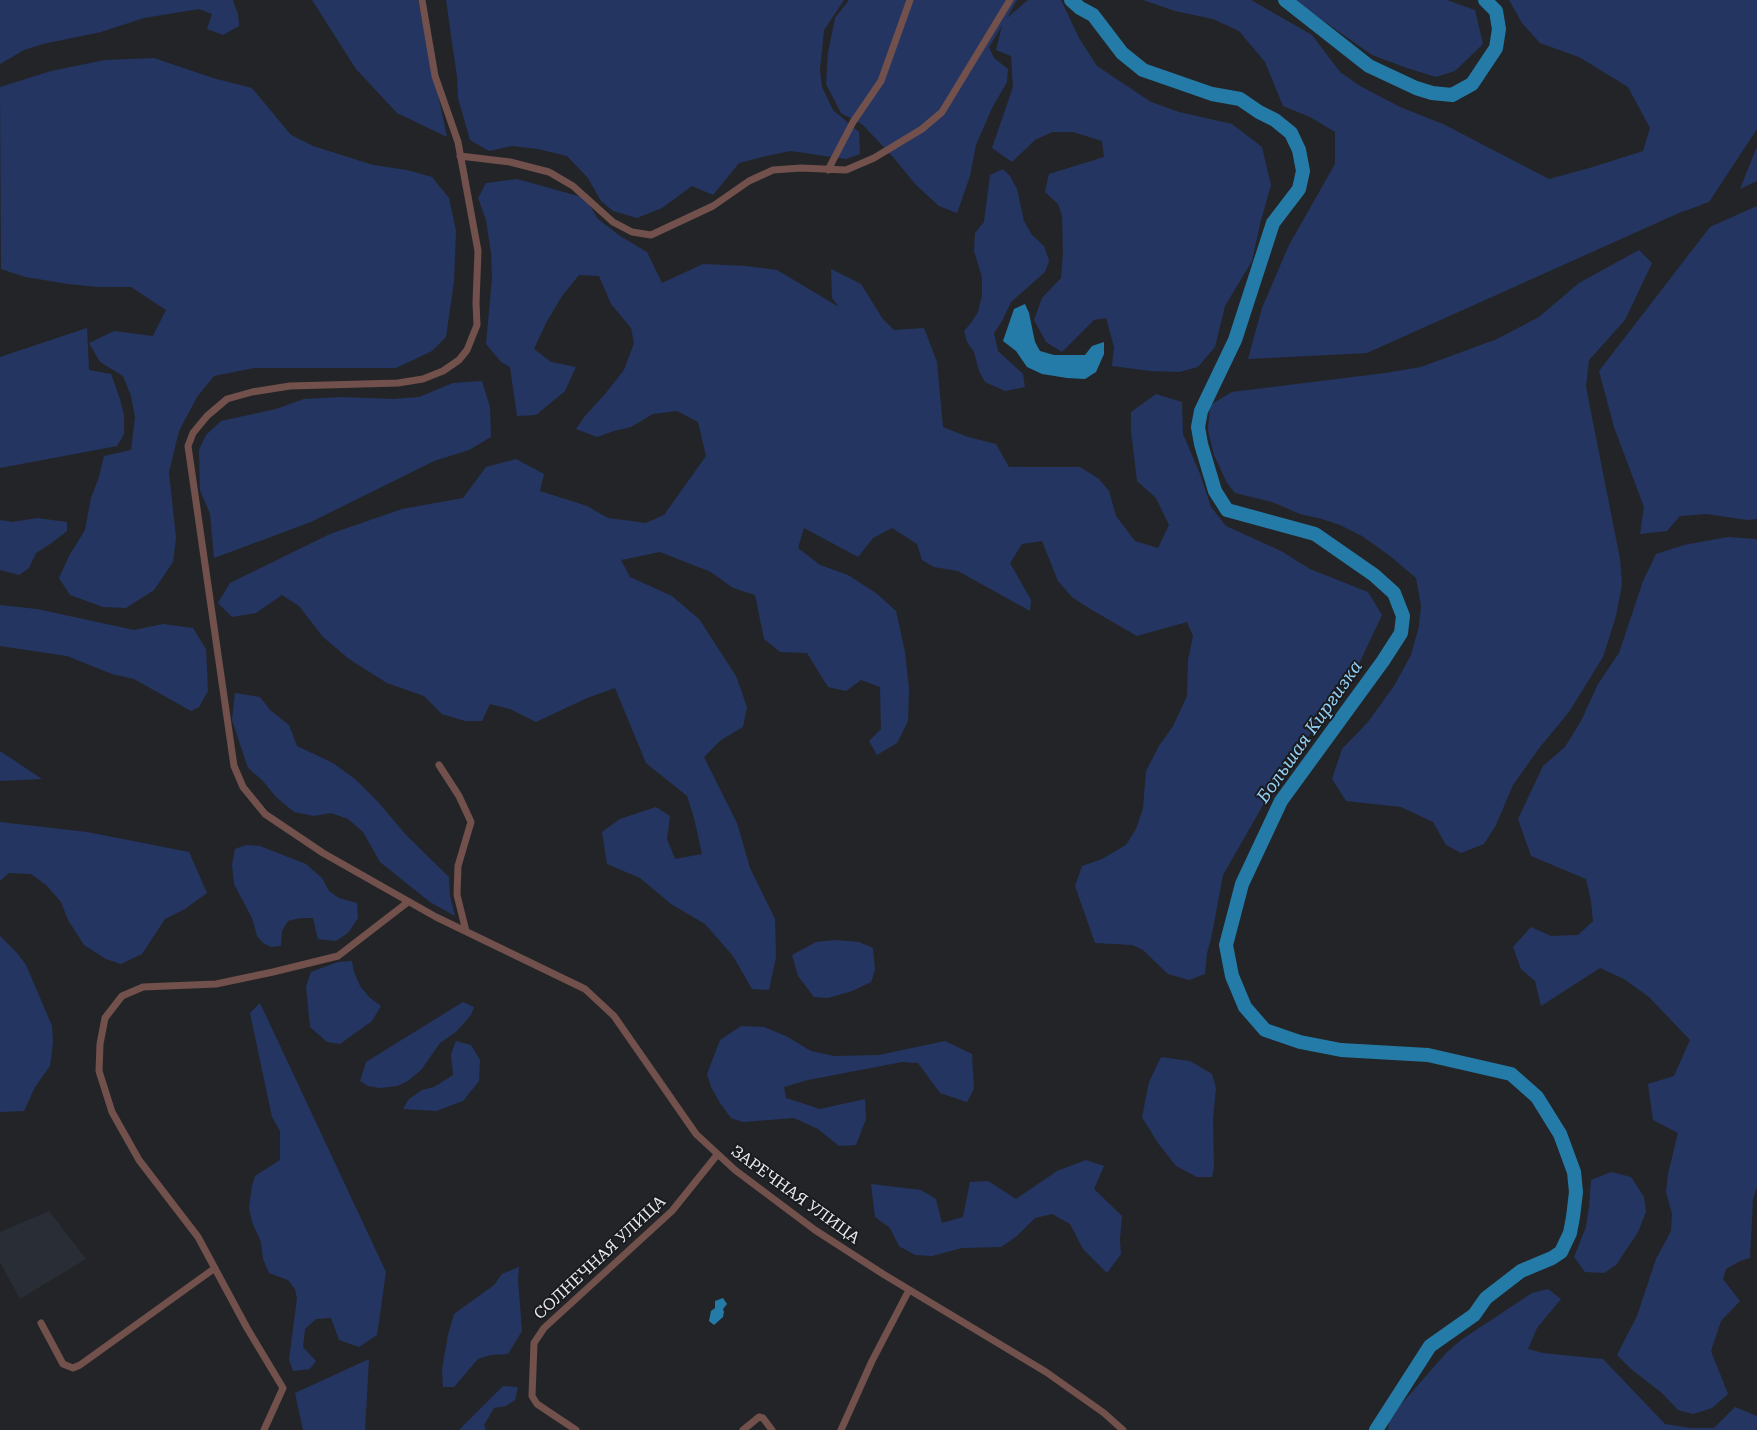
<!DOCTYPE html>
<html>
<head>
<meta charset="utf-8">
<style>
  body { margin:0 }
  canvas { display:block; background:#222427 }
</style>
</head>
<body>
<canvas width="1757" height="1430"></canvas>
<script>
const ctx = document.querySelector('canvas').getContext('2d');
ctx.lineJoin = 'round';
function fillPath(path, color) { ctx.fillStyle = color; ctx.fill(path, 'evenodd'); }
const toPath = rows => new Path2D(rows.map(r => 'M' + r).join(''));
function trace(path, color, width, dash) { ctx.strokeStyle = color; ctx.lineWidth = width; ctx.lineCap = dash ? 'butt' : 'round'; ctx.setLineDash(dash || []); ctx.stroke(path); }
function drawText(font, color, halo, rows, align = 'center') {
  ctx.font = font + ' "Roboto Serif",serif'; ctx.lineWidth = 4; ctx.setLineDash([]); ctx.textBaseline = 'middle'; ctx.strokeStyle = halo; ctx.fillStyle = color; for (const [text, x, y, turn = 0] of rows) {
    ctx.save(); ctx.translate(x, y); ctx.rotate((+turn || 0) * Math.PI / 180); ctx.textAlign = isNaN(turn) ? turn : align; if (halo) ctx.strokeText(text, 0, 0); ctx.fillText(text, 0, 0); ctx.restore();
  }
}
fillPath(toPath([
  [49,1211,86,1259,20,1299,0,1262,0,1232]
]), '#292d36');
fillPath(toPath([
  [0,0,234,0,233,1,238,14,239,26,223,35,207,29,212,14,199,9,144,18,101,32,43,44,24,50,0,64],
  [312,0,418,0,447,137,397,113,356,69],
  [446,0,844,0,824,30,820,70,822,87,833,110,859,132,860,154,846,159,791,151,766,156,739,163,713,195,692,186,662,208,637,218,613,211,601,201,588,178,567,156,538,149,512,146,489,151,470,140,458,98,457,77],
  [849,0,1017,0,1007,18,1028,0,1061,0,1079,38,1097,66,1151,102,1179,112,1232,124,1262,147,1271,185,1260,224,1252,261,1225,306,1215,347,1198,367,1179,372,1150,371,1112,366,1114,347,1106,318,1094,320,1062,352,1046,342,1034,320,1042,298,1061,278,1063,252,1062,216,1058,204,1045,192,1049,174,1104,157,1102,141,1073,132,1052,132,1035,140,1012,162,992,148,1013,87,1011,56,996,50,1002,26,989,47,994,58,1008,69,1007,82,992,108,976,145,970,176,957,213,939,206,916,185,893,157,863,125,841,113,826,84,828,53,835,18],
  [1143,0,1251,0,1312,35,1340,72,1360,86,1400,107,1443,124,1549,179,1593,167,1643,151,1650,128,1628,87,1579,57,1540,43,1522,23,1509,0,1757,0,1757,129,1709,202,1679,213,1367,353,1248,359,1262,308,1289,245,1335,164,1335,132,1310,117,1283,106,1265,62,1239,31,1213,19,1175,11],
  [1294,0,1447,0,1475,10,1483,44,1455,71,1436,77,1407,68,1372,55],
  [154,58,213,78,252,88,291,135,313,146,373,165,407,170,432,177,449,198,456,231,454,281,446,337,432,351,396,368,254,368,214,376,197,397,179,431,169,472,176,538,173,562,154,590,126,608,103,607,70,595,59,578,69,556,85,530,91,498,99,477,104,456,131,450,135,417,131,396,123,376,100,362,89,343,114,331,153,336,166,310,131,287,98,287,68,284,25,277,1,269,0,87,51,71,105,60],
  [1757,147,1757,181,1740,189,1756,149],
  [1003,169,1010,176,1017,189,1024,221,1032,235,1044,246,1049,261,1045,272,1011,302,1002,321,994,333,998,351,1023,374,1025,387,1005,391,985,382,979,371,974,352,967,342,964,331,971,323,978,312,982,295,982,277,974,251,975,233,984,222,990,175],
  [517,179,585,198,598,219,620,236,647,252,662,283,703,264,746,266,777,270,839,307,832,298,831,269,861,284,882,318,894,330,924,328,937,362,943,427,968,437,996,444,1009,467,1080,467,1099,479,1109,491,1116,516,1135,541,1158,548,1169,525,1156,498,1137,481,1131,431,1131,412,1156,394,1182,402,1183,434,1200,474,1211,507,1226,526,1281,551,1310,569,1368,592,1382,615,1348,687,1287,763,1223,875,1211,939,1207,953,1205,974,1189,980,1168,974,1143,950,1132,945,1095,943,1075,886,1082,866,1102,859,1126,845,1136,829,1143,808,1146,771,1159,746,1173,726,1187,696,1188,660,1193,636,1187,622,1137,636,1092,610,1073,598,1058,581,1042,541,1022,544,1010,563,1031,600,1030,611,958,571,934,567,922,560,917,544,892,528,873,538,858,557,804,528,798,548,820,565,848,575,876,593,896,611,905,652,909,689,908,721,897,743,877,755,869,741,881,729,880,687,861,680,846,691,828,687,807,653,780,652,764,639,755,595,733,588,711,572,660,552,621,560,630,577,672,596,699,619,736,676,747,707,743,727,721,740,704,757,737,823,750,868,775,919,776,957,769,990,752,989,733,956,705,924,671,904,640,878,607,864,602,832,620,819,656,807,670,816,667,839,675,859,702,854,694,818,687,796,646,763,615,688,587,698,536,722,510,709,490,704,482,721,465,721,442,714,424,696,387,683,349,659,323,637,299,606,282,595,256,613,232,617,218,603,230,583,330,534,402,509,463,498,486,467,516,459,544,474,540,491,587,506,608,518,646,523,664,515,706,456,698,422,677,411,653,414,631,427,614,431,597,437,576,429,585,416,605,394,624,370,634,343,631,328,611,304,599,276,579,275,562,296,546,323,534,349,551,362,576,367,565,391,536,415,517,416,510,367,501,362,486,344,492,278,491,253,486,220,478,198,486,183],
  [1757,206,1757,519,1747,520,1707,514,1680,516,1667,531,1640,534,1644,507,1614,427,1599,371,1710,227],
  [1639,250,1652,263,1625,320,1589,360,1586,387,1620,559,1622,584,1616,616,1603,657,1569,712,1540,747,1513,785,1496,825,1484,844,1461,853,1446,845,1433,822,1401,807,1346,801,1332,779,1342,749,1368,722,1394,686,1411,655,1419,626,1421,605,1416,578,1390,556,1362,536,1340,525,1322,519,1300,514,1272,502,1235,493,1227,483,1214,455,1208,430,1210,405,1232,392,1385,373,1421,367,1497,339,1539,317,1579,283],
  [87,328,89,370,111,374,120,399,124,415,124,434,117,446,0,468,0,357],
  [482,381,490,407,491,437,469,450,434,461,311,522,214,558,210,514,200,490,199,450,206,435,221,421,276,409,304,399,341,397,393,399,419,397,453,383],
  [37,518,67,522,67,531,53,542,36,553,29,568,19,575,0,570,0,520,12,522],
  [1728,537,1757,539,1757,1187,1753,1199,1750,1258,1740,1261,1726,1269,1723,1279,1740,1301,1721,1321,1711,1351,1728,1394,1712,1408,1693,1414,1678,1410,1662,1393,1631,1369,1617,1355,1637,1316,1656,1259,1671,1231,1672,1214,1666,1192,1668,1174,1678,1133,1653,1120,1648,1084,1674,1076,1690,1040,1649,997,1624,979,1600,968,1541,1006,1535,981,1521,969,1513,947,1531,927,1551,936,1578,935,1593,921,1591,901,1586,879,1531,856,1518,819,1543,766,1565,747,1581,721,1598,684,1619,653,1643,581,1656,554,1684,545],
  [0,605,37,609,134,630,163,624,193,628,206,649,208,691,199,707,191,711,134,679,112,674,67,656,0,646],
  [235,693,260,697,270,710,289,725,297,746,333,763,355,779,379,803,406,835,449,877,450,896,455,916,430,902,380,862,363,832,348,819,331,813,314,816,294,812,276,797,262,780,248,768,232,720],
  [0,751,42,779,0,781],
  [0,822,87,832,189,852,207,893,185,909,165,919,142,954,121,964,106,959,84,945,68,920,61,902,46,885,31,874,9,873,0,881],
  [246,845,260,846,306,864,322,878,329,891,339,898,357,903,358,918,348,933,336,941,318,939,313,918,300,918,288,921,282,931,281,946,271,947,263,943,257,936,252,918,234,884,232,865,235,849],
  [0,936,17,953,26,965,52,1026,53,1043,50,1066,35,1087,24,1111,0,1112],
  [836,940,859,942,873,948,875,970,871,982,852,991,828,998,814,997,798,976,792,955,816,942],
  [352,961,354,972,360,986,369,997,381,1006,372,1021,340,1044,327,1042,310,1027,306,987,311,972,338,962],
  [463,1002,474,1007,471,1015,456,1032,440,1043,421,1070,408,1081,397,1086,380,1088,368,1086,360,1081,366,1062],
  [260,1003,386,1272,377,1335,359,1347,339,1340,331,1318,316,1319,305,1329,303,1347,316,1361,310,1369,293,1371,289,1360,297,1298,295,1289,288,1280,269,1273,263,1259,261,1242,252,1222,249,1208,252,1186,255,1176,280,1160,280,1131,272,1117,250,1013],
  [741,1026,764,1027,786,1036,811,1051,834,1056,879,1055,945,1041,972,1054,974,1089,967,1102,940,1093,918,1063,902,1062,808,1080,784,1087,786,1098,820,1109,865,1099,866,1119,856,1145,839,1146,818,1129,794,1118,743,1122,731,1118,720,1103,711,1087,707,1074,720,1040],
  [456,1041,471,1045,480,1060,479,1081,463,1101,436,1111,403,1109,409,1099,422,1090,434,1087,453,1075,451,1054],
  [1161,1057,1190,1061,1212,1074,1216,1088,1213,1119,1214,1168,1212,1177,1197,1177,1176,1166,1158,1143,1142,1117,1149,1082],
  [1086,1160,1104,1166,1094,1189,1122,1216,1120,1239,1121,1254,1107,1273,1083,1249,1070,1224,1052,1214,1035,1218,1017,1236,1001,1247,962,1248,932,1256,915,1255,899,1246,890,1228,875,1217,871,1184,921,1190,936,1199,942,1223,963,1217,970,1182,988,1181,1016,1199,1057,1171],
  [1611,1172,1631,1177,1644,1197,1646,1212,1638,1232,1616,1265,1604,1273,1585,1272,1574,1257,1586,1227,1589,1207,1591,1180],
  [519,1267,518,1280,522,1331,508,1354,491,1355,478,1359,454,1387,443,1387,442,1369,448,1335,454,1314,494,1285,502,1274],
  [1548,1289,1561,1299,1537,1328,1528,1349,1543,1353,1603,1359,1665,1424,1690,1428,1714,1428,1735,1407,1757,1416,1757,1430,1388,1430,1390,1417,1447,1352,1461,1340,1532,1293],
  [369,1359,365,1430,303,1430,295,1393],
  [503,1386,518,1387,515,1400,506,1406,494,1408,484,1425,486,1430,459,1430]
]), '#243562');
fillPath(toPath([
  [1025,304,1029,313,1035,342,1040,351,1054,355,1085,355,1092,346,1104,342,1104,354,1096,372,1085,379,1067,378,1042,374,1027,367,1016,351,1003,341,1014,309],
  [723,1298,727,1304,723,1309,724,1312,723,1317,714,1325,709,1321,711,1311,715,1308,715,1301]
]), '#257ba7');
trace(toPath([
  [1071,0,1080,8,1093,15,1122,53,1143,70,1212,94,1240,99,1259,112,1275,120,1291,133,1299,150,1303,171,1299,189,1273,223,1235,340,1201,411,1198,427,1201,444,1215,491,1227,510,1315,534,1374,575,1394,593,1403,616,1401,633,1383,661,1281,801,1242,884,1226,945,1232,976,1245,1007,1265,1030,1300,1042,1341,1050,1428,1055,1511,1074,1537,1097,1560,1134,1574,1172,1576,1192,1573,1217,1570,1233,1561,1252,1552,1258,1521,1271,1486,1298,1474,1315,1430,1346,1376,1430],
  [1285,0,1369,66,1416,88,1432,93,1452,95,1472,84,1496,48,1499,29,1496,11,1485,0]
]), '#257ba7', 14);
trace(toPath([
  [422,0,435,76,458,142,478,251,476,303,477,325,467,350,459,360,443,371,423,379,398,383,290,386,252,392,227,399,207,416,193,433,188,446,234,766,243,787,265,814,323,853,436,917,585,989,614,1016,696,1134,735,1170,815,1230,883,1274,1046,1372,1104,1413,1123,1430],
  [460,156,510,162,549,172,573,186,613,222,632,232,651,235,713,206,749,181,773,170,801,168,846,170,874,158,922,129,942,112,1010,0],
  [828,170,853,122,881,81,910,0],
  [439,765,459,796,471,822,458,866,457,895,466,931],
  [41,1323,63,1364,73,1368,80,1365,215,1268],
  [264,1430,283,1388,247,1328,198,1237,139,1160,112,1112,99,1071,100,1044,105,1018,122,996,143,987,216,984,273,972,338,956,408,902],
  [576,1430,537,1404,532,1396,534,1343,544,1328,672,1211,717,1155],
  [743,1430,759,1417,763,1418,772,1430],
  [841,1430,872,1361,909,1290]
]), '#72504b', 7);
drawText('16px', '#eaebee', '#191b1e', [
  ["ЗАРЕЧНАЯ УЛИЦА",795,1195,36],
  ["СОЛНЕЧНАЯ УЛИЦА",600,1258,-43]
]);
drawText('italic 18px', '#94d0f5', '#191b1e', [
  ["Большая Киргизка",1310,732,-55]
]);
</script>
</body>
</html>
